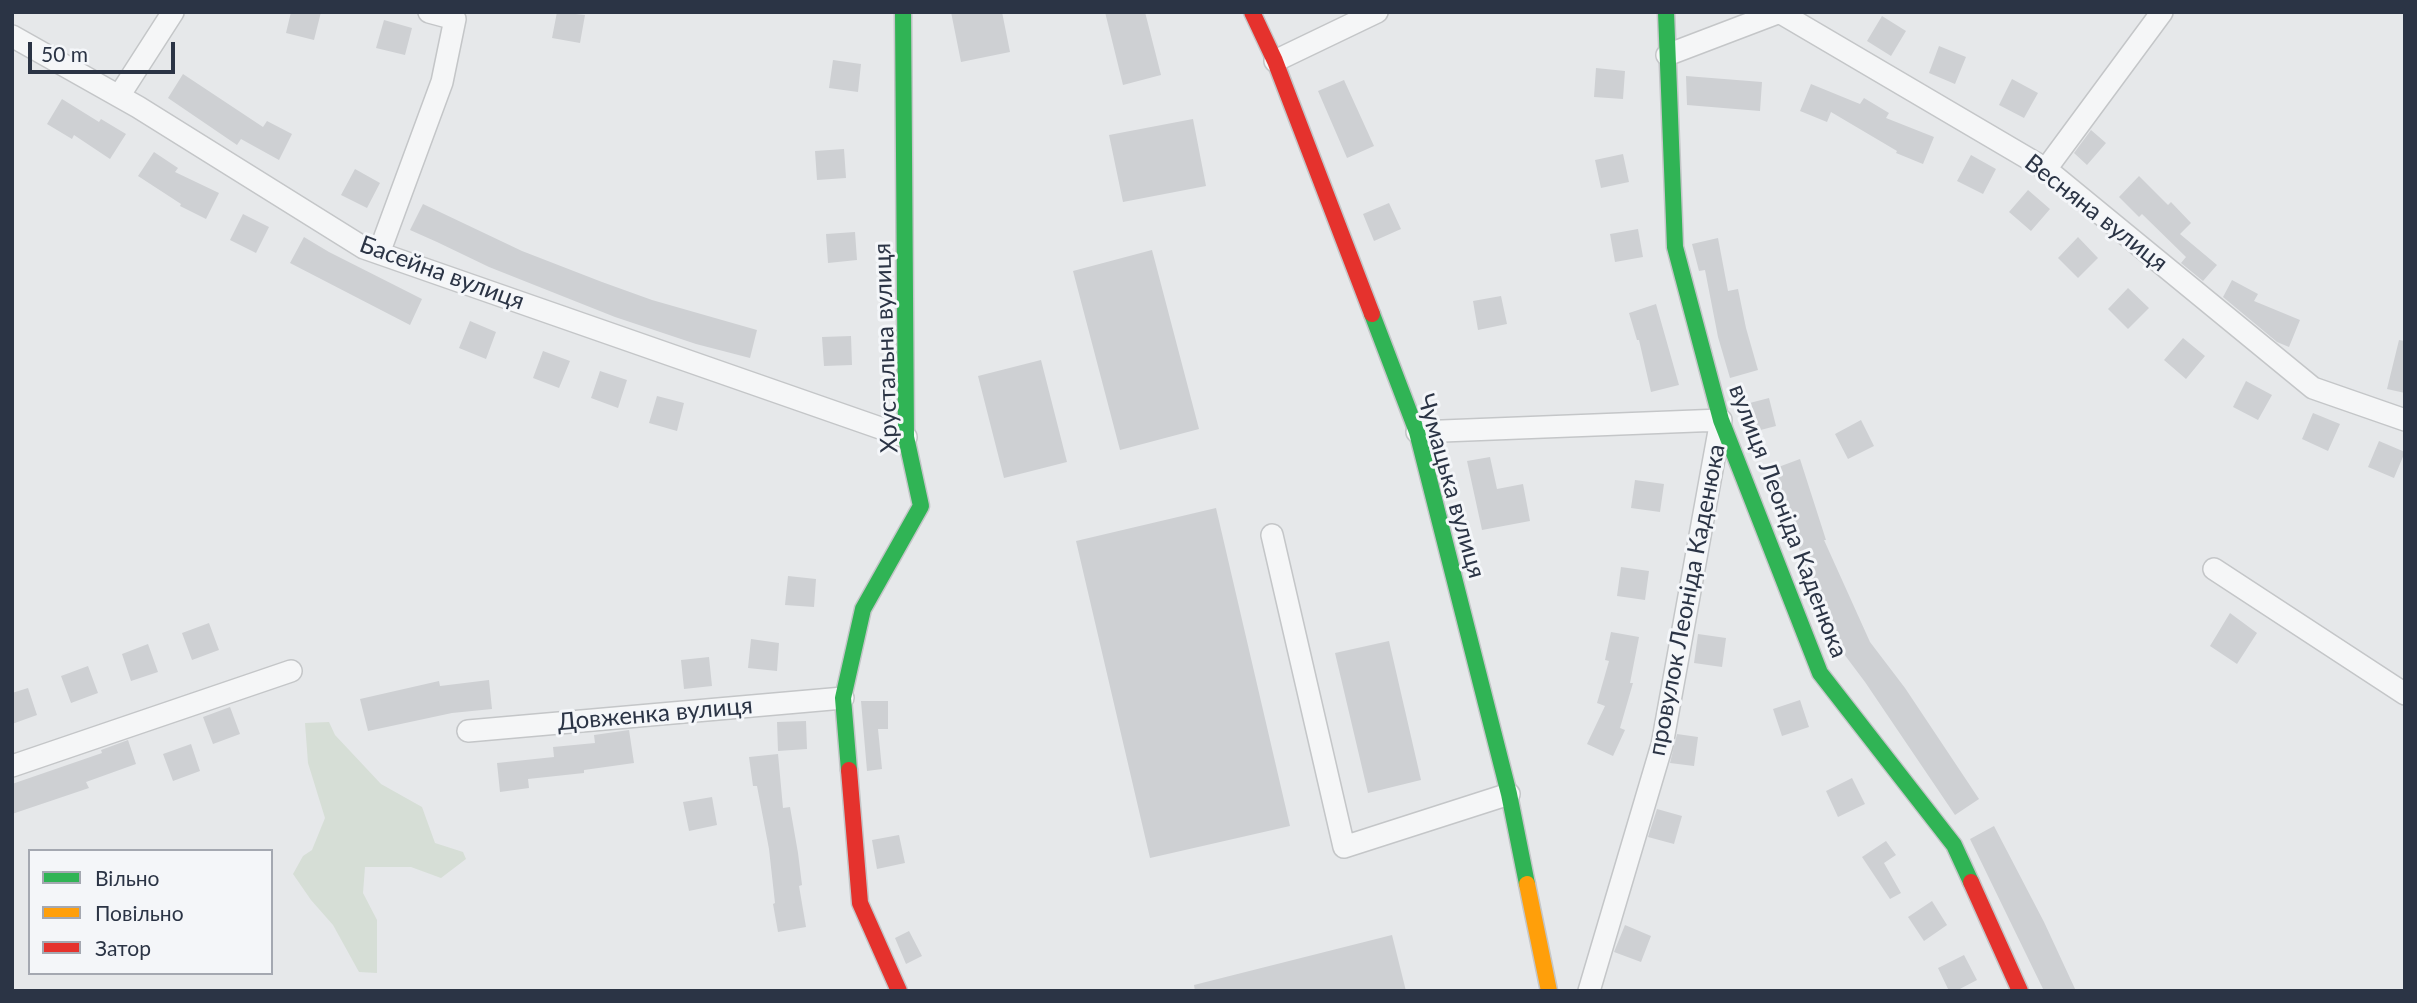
<!DOCTYPE html>
<html>
<head>
<meta charset="utf-8">
<style>
  body { margin:0 }
  #map { position:relative; width:2417px; height:1003px; overflow:hidden; background:#e6e8ea; font-family:Lato,sans-serif }
  canvas { display:block }
  .frame { position:absolute; inset:0; border:14px solid #2b3445; pointer-events:none }
  .legend { position:absolute; left:28px; top:849px; width:245px; height:126px; box-sizing:border-box; background:#f4f6f9; border:2px solid #a4a8b1; margin:0; padding:9px 12px; list-style:none; font-size:21px; color:#2b3445 }
  .legend li { display:flex; align-items:center; gap:14px; height:35px }
  .legend b { width:35px; border:2px solid #a4a8b1 }
  .scale { position:absolute; left:28px; top:42px; width:147px; height:32px; box-sizing:border-box; border:4px solid #2b3445; border-top:0; padding-left:9px; font-size:21px; line-height:24px; white-space:nowrap; color:#2b3445; -webkit-text-stroke:5px #f4f6f9; paint-order:stroke }
</style>
</head>
<body>
<div id="map">
<canvas width="2417" height="1003"></canvas>
<div class="frame"></div>
<ul class="legend">
<li><b style="height:9px;background:#30b455"></b>Вільно</li>
<li><b style="height:9px;background:#ff9f0a"></b>Повільно</li>
<li><b style="height:9px;background:#e5322d"></b>Затор</li>
</ul>
<div class="scale">50 m</div>
</div>
<script>
const ctx = document.querySelector('canvas').getContext('2d');
ctx.lineJoin = 'round';
function fillPath(path, color) { ctx.fillStyle = color; ctx.fill(path, 'evenodd'); }
const toPath = rows => new Path2D(rows.map(r => 'M' + r).join(''));
function trace(path, color, width, dash) { ctx.strokeStyle = color; ctx.lineWidth = width; ctx.lineCap = dash ? 'butt' : 'round'; ctx.setLineDash(dash || []); ctx.stroke(path); }
function drawText(font, color, halo, rows, align = 'center') {
  ctx.font = font + ' Lato,sans-serif'; ctx.lineWidth = 6; ctx.setLineDash([]); ctx.textBaseline = 'middle'; ctx.strokeStyle = halo; ctx.fillStyle = color; for (const [text, x, y, turn = 0] of rows) {
    ctx.save(); ctx.translate(x, y); ctx.rotate((+turn || 0) * Math.PI / 180); ctx.textAlign = isNaN(turn) ? turn : align; if (halo) ctx.strokeText(text, 0, 0); ctx.fillText(text, 0, 0); ctx.restore();
  }
}
fillPath(toPath([
  [329,722,335,735,381,784,422,807,435,843,463,852,466,859,441,878,411,867,365,867,363,893,377,920,377,973,359,972,333,925,311,900,293,874,303,856,312,850,325,818,308,763,305,723]
]), '#d6ded6');
fillPath(toPath([
  [291,12,321,12,314,40,286,33],
  [557,12,585,15,580,43,552,38],
  [951,12,1002,12,1010,52,961,62],
  [1105,12,1145,12,1161,75,1123,85],
  [1882,16,1906,31,1891,56,1867,41],
  [384,20,412,28,405,55,376,48],
  [1939,46,1966,57,1955,84,1929,73],
  [833,60,861,64,858,92,829,88],
  [1596,68,1625,71,1623,99,1594,97],
  [183,74,263,127,267,121,292,134,279,160,241,139,237,145,168,98],
  [1686,76,1762,82,1760,111,1687,105],
  [2012,79,2038,93,2024,118,1999,105],
  [1344,80,1374,146,1347,158,1318,91],
  [1811,84,1860,104,1864,98,1889,113,1886,118,1934,137,1923,164,1896,153,1897,151,1831,112,1827,122,1800,111],
  [62,99,99,122,101,119,126,134,110,159,74,135,72,139,47,124],
  [1193,119,1206,186,1123,202,1109,135],
  [2091,130,2106,143,2087,165,2074,153],
  [844,149,846,178,817,180,815,151],
  [154,152,178,168,175,172,219,193,206,219,180,206,181,204,138,176],
  [1623,154,1629,182,1601,188,1595,160],
  [1971,155,1996,169,1983,194,1957,181],
  [355,169,380,183,367,208,341,195],
  [2139,176,2168,205,2171,202,2191,223,2180,234,2217,265,2203,281,2181,263,2186,257,2142,214,2139,217,2119,197],
  [2028,190,2050,209,2031,231,2009,212],
  [1389,203,1401,229,1374,241,1363,214],
  [423,204,522,251,602,282,652,300,757,330,750,358,696,344,615,317,489,267,437,242,410,230],
  [243,214,269,227,256,253,230,240],
  [1638,229,1643,257,1615,262,1610,234],
  [855,232,857,260,828,263,826,234],
  [304,237,329,252,422,299,410,325,290,263],
  [2078,237,2098,258,2078,278,2058,258],
  [1718,238,1728,291,1738,289,1746,328,1758,370,1730,378,1718,337,1705,270,1699,271,1692,244],
  [1152,250,1199,429,1120,450,1073,271],
  [2232,280,2258,294,2254,301,2300,320,2289,347,2277,342,2223,297],
  [2128,288,2149,308,2128,329,2108,309],
  [1501,296,1507,324,1478,330,1473,301],
  [1656,304,1679,385,1651,392,1639,340,1637,340,1629,313],
  [470,321,496,332,486,359,459,348],
  [851,336,852,365,824,366,822,337],
  [2183,338,2205,356,2186,379,2164,360],
  [2399,340,2405,341,2405,393,2387,389],
  [543,351,570,361,559,388,533,378],
  [1041,360,1067,462,1004,478,978,376],
  [600,371,627,380,618,408,591,398],
  [2246,381,2272,395,2258,420,2233,407],
  [657,396,684,403,677,431,649,423],
  [1769,398,1776,426,1749,433,1742,405],
  [2313,413,2340,424,2328,451,2302,439],
  [1861,420,1874,446,1848,459,1835,434],
  [2379,441,2405,452,2394,478,2368,467],
  [1490,457,1497,489,1523,484,1530,521,1482,530,1467,461],
  [1800,459,1826,540,1824,540,1870,642,1905,688,1979,799,1955,815,1865,682,1844,654,1806,570,1773,469],
  [1635,480,1664,484,1660,512,1631,508],
  [1216,508,1290,826,1150,858,1076,541],
  [1621,567,1649,571,1645,600,1617,596],
  [788,576,816,579,814,607,785,605],
  [2230,613,2257,633,2237,664,2210,646],
  [209,623,219,650,192,660,182,633],
  [1611,632,1639,637,1630,683,1633,683,1620,728,1625,730,1613,756,1587,744,1605,706,1597,703,1609,661,1605,660],
  [1698,634,1726,638,1722,667,1694,663],
  [751,639,779,643,777,671,748,668],
  [1389,641,1421,780,1368,793,1335,653],
  [148,644,158,672,131,681,122,654],
  [709,657,712,686,684,689,681,660],
  [88,666,98,693,71,703,61,676],
  [489,680,492,709,452,713,368,731,360,699,439,681,440,686],
  [28,688,37,715,12,724,12,693],
  [1800,700,1809,727,1782,736,1773,709],
  [861,701,888,701,888,729,878,729,882,769,867,771],
  [230,707,240,734,213,744,203,717],
  [806,721,807,749,778,751,777,722],
  [629,730,634,763,584,770,584,773,528,779,529,788,500,792,497,763,554,757,553,747,595,743,594,735],
  [1677,734,1698,737,1694,766,1670,763],
  [128,740,136,764,86,782,89,788,12,814,12,784,102,753,101,750],
  [191,744,200,771,173,781,163,754],
  [778,754,783,808,790,807,798,853,802,885,799,886,806,927,778,932,773,904,775,903,769,849,757,786,753,786,749,757],
  [1852,778,1865,804,1838,817,1826,791],
  [712,797,717,825,689,831,683,802],
  [1657,809,1682,816,1674,844,1648,837],
  [1994,826,2044,922,2076,991,2044,991,1970,839],
  [899,835,905,863,877,869,872,840],
  [1886,841,1896,855,1884,863,1901,893,1890,899,1862,857],
  [1932,901,1947,925,1924,941,1908,917],
  [1625,925,1651,936,1641,962,1614,952],
  [909,931,922,956,906,964,895,938],
  [1392,935,1406,991,1195,991,1194,985],
  [1964,955,1977,980,1956,991,1949,991,1938,968]
]), '#ced0d3');
const street = toPath([
  [1779,12,2046,169,2313,388,2405,420],
  [12,36,138,107,364,248,906,437],
  [1667,55,1780,12],
  [1275,61,1377,12],
  [119,96,173,12],
  [2046,169,2162,12],
  [379,253,442,82,455,19,429,12],
  [1417,432,1721,420,1662,745,1589,991],
  [1272,535,1344,847,1509,794],
  [2214,569,2405,694],
  [468,731,843,698],
  [12,766,291,671]
]);
const fast = toPath([
  [1666,12,1675,247,1721,420,1820,673,1954,845,1971,882],
  [1372,314,1417,432,1509,794,1527,884],
  [849,770,843,698,863,609,921,506,906,437,903,12]
]);
const slow = toPath([
  [1527,884,1549,991]
]);
const jam = toPath([
  [1252,12,1275,61,1372,314],
  [849,770,860,903,899,991],
  [1971,882,2020,991]
]);
trace(street, '#c4c6c8', 24);
trace(fast, '#c4c6c8', 19);
trace(slow, '#c4c6c8', 19);
trace(jam, '#c4c6c8', 19);
trace(street, '#f5f6f7', 21);
trace(fast, '#30b455', 16);
trace(slow, '#ff9f0a', 16);
trace(jam, '#e5322d', 16);
drawText('24px', '#2b3445', '#f4f6f9', [
  ["Весняна вулиця",2096,213,38],
  ["Басейна вулиця",442,273,20],
  ["Хрустальна вулиця",886,348,-92],
  ["Чумацька вулиця",1451,486,74],
  ["вулиця Леоніда Каденюка",1788,521,69],
  ["провулок Леоніда Каденюка",1687,600,-79],
  ["Довженка вулиця",655,714,-5]
]);
</script>
</body>
</html>
